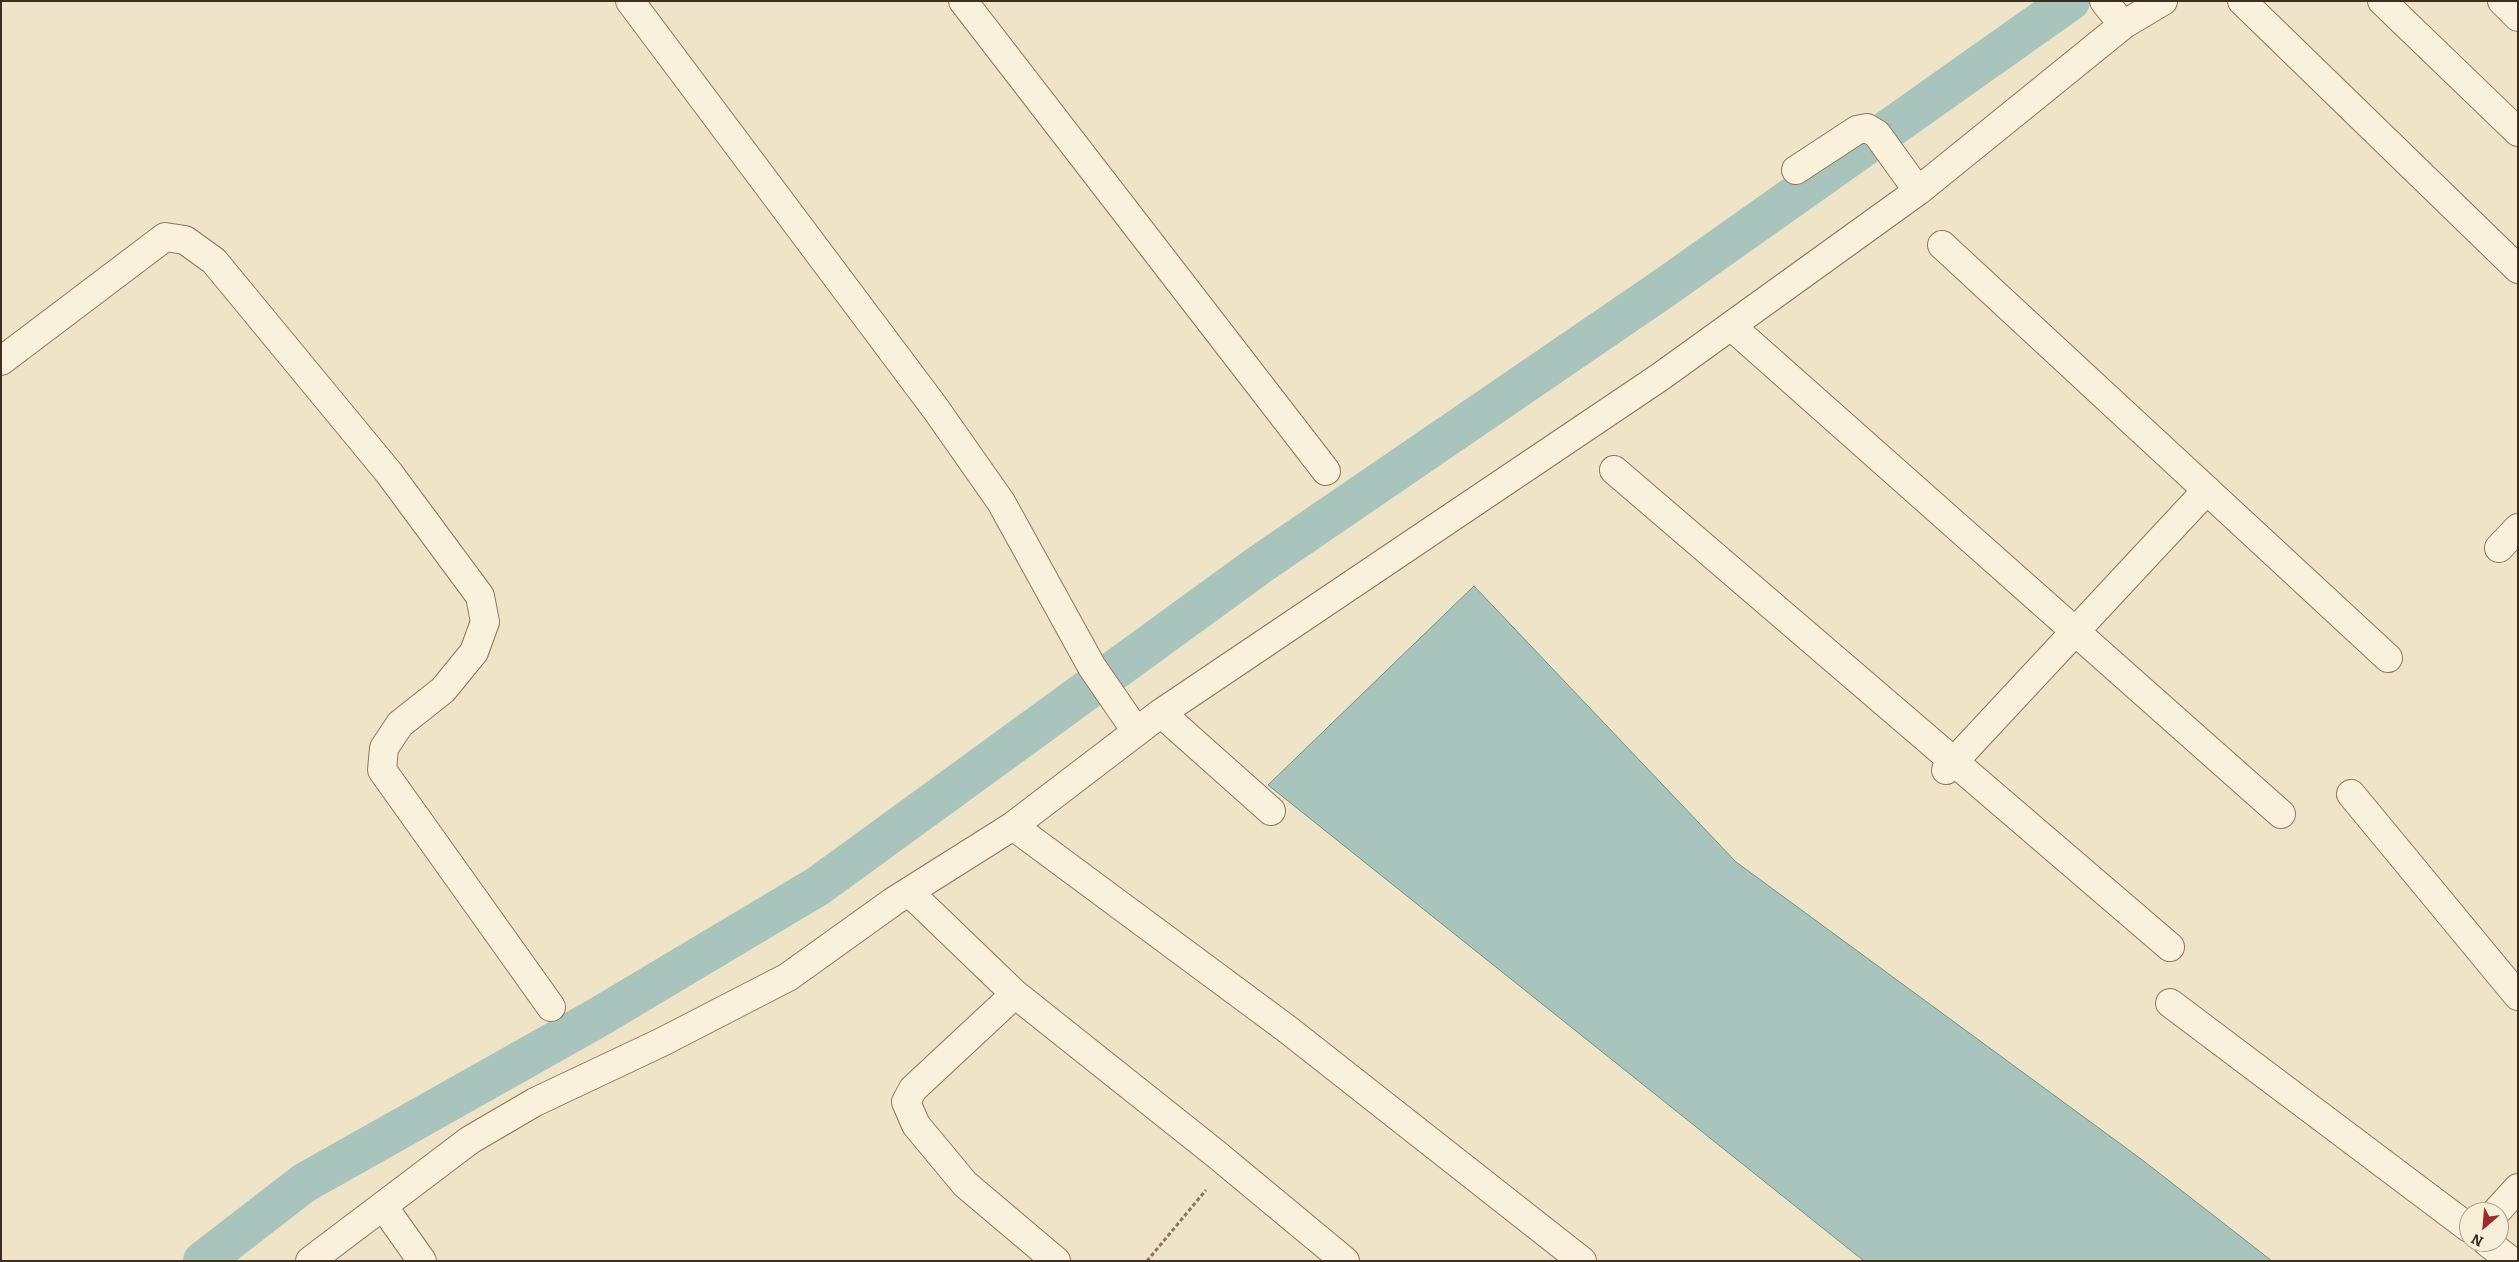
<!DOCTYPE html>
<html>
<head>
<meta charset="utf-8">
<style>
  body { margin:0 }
  #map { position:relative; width:2519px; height:1262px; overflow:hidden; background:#f0e4c8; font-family:Bitter,serif }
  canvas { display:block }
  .frame { position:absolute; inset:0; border:2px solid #3d2e20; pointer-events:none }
  .north { position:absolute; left:2459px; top:1202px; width:50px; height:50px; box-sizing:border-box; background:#f7eed8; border:1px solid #ada18e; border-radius:50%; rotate:207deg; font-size:14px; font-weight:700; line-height:20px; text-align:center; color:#3d2e20 }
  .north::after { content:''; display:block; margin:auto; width:18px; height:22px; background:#9e2a2b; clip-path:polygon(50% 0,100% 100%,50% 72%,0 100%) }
</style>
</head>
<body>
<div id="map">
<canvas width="2519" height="1262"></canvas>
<div class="frame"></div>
<div class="north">N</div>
</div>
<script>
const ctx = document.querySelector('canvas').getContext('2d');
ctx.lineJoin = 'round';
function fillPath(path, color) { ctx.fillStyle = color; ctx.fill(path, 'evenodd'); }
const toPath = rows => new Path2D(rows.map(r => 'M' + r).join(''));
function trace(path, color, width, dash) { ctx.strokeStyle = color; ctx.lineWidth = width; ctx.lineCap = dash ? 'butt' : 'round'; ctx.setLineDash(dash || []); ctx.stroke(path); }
const water = toPath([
  [1474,586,1736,862,2141,1159,2272,1261,1864,1261,1268,785,1474,586]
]);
fillPath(water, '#a9c4bc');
trace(water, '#6f938a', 1);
trace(toPath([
  [203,1261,304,1183,597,1018,818,886,1259,565,1664,288,2070,1]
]), '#a9c4bc', 40);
const minor = toPath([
  [630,1,935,408,1001,502,1092,667,1136,731],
  [963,1,1326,471],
  [2104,1,2123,25],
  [2242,1,2518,269],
  [2382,1,2518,132],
  [2502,1,2518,17],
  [1796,170,1857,130,1867,128,1877,134,1918,191],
  [1942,245,2388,658],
  [1731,326,2281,814],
  [1,361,165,237,185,240,214,261,389,473,480,596,485,622,474,652,443,690,400,724,384,748,382,770,551,1007],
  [1614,470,2170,947],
  [2499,548,2518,528],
  [1161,713,1271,811],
  [1946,770,2207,490],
  [2351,794,2518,996],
  [1013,826,1287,1029,1582,1261],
  [909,892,1015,994,913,1089,906,1102,916,1125,965,1184,1056,1261],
  [1015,994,1216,1154,1345,1261],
  [2170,1003,2469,1228],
  [383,1206,422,1261],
  [2496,1212,2518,1188],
  [2487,1242,2511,1261],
  [310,1261,470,1140,535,1102,662,1042,788,977,894,901,1013,826,1161,713,1660,377,1918,191,2123,25,2163,1]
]);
trace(minor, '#8d765c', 30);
trace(toPath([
  [1147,1261,1206,1190]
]), '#8d765c', 3, [4, 2.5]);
trace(minor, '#faf1dc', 28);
</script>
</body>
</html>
